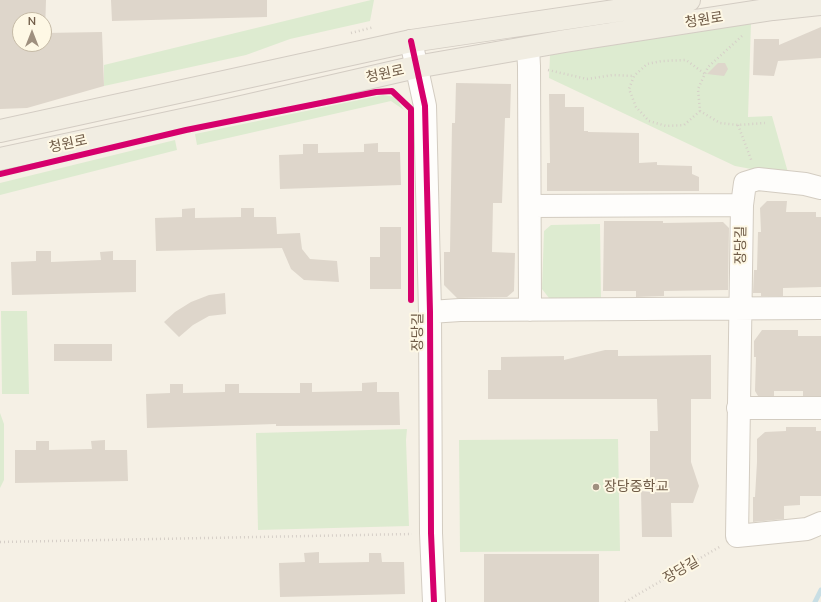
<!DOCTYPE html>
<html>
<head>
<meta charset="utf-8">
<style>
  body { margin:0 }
  #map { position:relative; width:821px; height:602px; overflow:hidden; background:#f5f0e5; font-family:Mulish,sans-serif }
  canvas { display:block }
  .north { position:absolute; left:12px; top:12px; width:40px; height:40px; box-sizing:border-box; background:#fef8e5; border:1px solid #c5baa6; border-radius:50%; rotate:0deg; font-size:11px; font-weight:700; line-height:16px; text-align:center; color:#705c48 }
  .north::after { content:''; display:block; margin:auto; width:14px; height:18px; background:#9f907f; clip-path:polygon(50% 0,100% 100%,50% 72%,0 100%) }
</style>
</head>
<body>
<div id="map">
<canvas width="821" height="602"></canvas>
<div class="north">N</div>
</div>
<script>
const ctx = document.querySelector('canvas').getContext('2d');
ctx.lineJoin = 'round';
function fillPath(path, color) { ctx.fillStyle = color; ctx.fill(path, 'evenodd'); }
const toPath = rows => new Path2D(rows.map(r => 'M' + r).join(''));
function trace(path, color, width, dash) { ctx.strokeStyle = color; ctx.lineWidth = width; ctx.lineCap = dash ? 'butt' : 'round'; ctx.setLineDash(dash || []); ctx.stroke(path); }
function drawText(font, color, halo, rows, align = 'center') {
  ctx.font = font + ' Mulish,"Noto Sans KR",sans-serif'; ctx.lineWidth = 4; ctx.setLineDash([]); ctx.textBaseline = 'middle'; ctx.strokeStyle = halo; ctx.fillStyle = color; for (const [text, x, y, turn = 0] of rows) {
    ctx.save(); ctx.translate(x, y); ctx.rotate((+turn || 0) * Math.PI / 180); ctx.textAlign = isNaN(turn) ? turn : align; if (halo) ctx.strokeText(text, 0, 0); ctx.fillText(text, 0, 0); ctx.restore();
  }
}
fillPath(toPath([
  [371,0,374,0,370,21,290,39,246,55,104,86,104,65],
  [751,23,748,117,772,116,789,176,735,166,549,78,550,55],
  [383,95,395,97,404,110,391,101,197,145,195,134],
  [175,140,177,150,0,195,0,183],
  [600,224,601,299,549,298,542,289,544,231,551,225],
  [1,311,27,311,29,394,2,394],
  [0,413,4,424,4,480,0,488],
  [407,429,406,440,409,526,258,530,256,433],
  [618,439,620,551,460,552,459,440]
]), '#ddebd0');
trace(toPath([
  [815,602,821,590]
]), '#c8dee4', 5);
fillPath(toPath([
  [0,0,46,0,45,33,102,32,104,86,27,108,0,109],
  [20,20,44,20,44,44,20,44],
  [111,0,267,0,267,17,112,21],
  [821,27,821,58,778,61,774,76,753,75,754,39,779,39,779,45],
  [718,63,725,63,728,69,724,76,707,74],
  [456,83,511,84,510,118,505,118,502,203,493,203,492,252,515,253,514,291,507,297,457,298,444,285,444,252,450,252,452,123,455,123],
  [549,94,565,94,565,107,584,107,584,131,588,131,588,132,639,133,639,163,657,162,657,165,692,166,692,174,699,177,699,191,547,191,547,163,550,163],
  [378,143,378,152,400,152,401,185,280,189,279,155,303,154,303,144,318,144,318,153,364,152,364,144],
  [767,201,787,201,786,212,816,212,816,217,821,217,821,287,783,288,783,296,761,296,761,293,753,293,754,270,757,270,758,232,761,232,760,208],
  [195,208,195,218,241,217,241,208,254,208,254,217,276,217,277,234,300,233,302,249,310,259,337,261,339,282,304,280,291,269,282,248,156,251,155,218,182,217,182,209],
  [604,221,663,221,663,223,723,222,729,228,728,290,664,291,664,296,636,297,636,291,603,291],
  [380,227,401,227,401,289,370,289,370,257,380,257],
  [36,251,51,251,51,262,101,260,100,252,113,251,113,260,136,260,136,292,12,295,11,262,36,261],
  [225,293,226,314,209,316,193,325,179,337,164,322,175,312,191,302,209,295],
  [762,330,798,330,798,336,821,336,821,396,803,396,803,391,774,391,774,396,758,396,755,391,756,357,754,357,754,341],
  [54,344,112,344,112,361,54,361],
  [605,350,618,350,618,356,711,355,711,399,691,399,691,462,699,486,693,503,671,503,672,537,642,537,641,491,650,492,650,431,658,431,657,399,488,399,488,370,501,370,501,357,564,356,564,360],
  [377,382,377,392,399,392,400,425,276,426,276,424,147,428,146,394,170,393,170,384,183,384,183,393,225,392,225,384,239,384,239,393,300,393,300,383,312,383,312,392,362,391,362,383],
  [786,427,816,427,816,431,821,431,821,496,800,496,800,505,784,506,784,519,753,522,753,497,755,497,757,462,757,439,765,432,786,431],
  [105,440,105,450,127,450,128,481,15,483,15,450,36,450,36,441,49,441,49,450,92,449,91,441],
  [319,552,319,563,369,562,369,553,381,553,382,562,404,562,405,594,280,597,279,563,305,562,304,553],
  [484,554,599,554,599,602,484,602]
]), '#ded6cb');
const minor = toPath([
  [411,41,425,106,430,312,431,533,434,602],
  [528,48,529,66,530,310],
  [821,188,805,184,758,179,745,183,742,205,737,536,807,529,821,523],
  [530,206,742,205],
  [430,312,460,310,821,308],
  [738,408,821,408]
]);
const major = toPath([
  [0,131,411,41,689,0],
  [0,159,224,111,416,67,565,41,773,9,821,4]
]);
trace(minor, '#d3ccc1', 24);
trace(major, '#d3ccc3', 24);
trace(toPath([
  [351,33,374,27],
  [742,36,708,67,698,89,700,111,720,123,738,125,765,123],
  [548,70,587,79,613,75,634,76],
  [700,111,684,125,666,126,649,121,636,107,629,89,634,76,647,64,662,61,686,60,705,74],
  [738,125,752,162],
  [0,542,412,534],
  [625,602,721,546]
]), '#d6cfc8', 2.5, [1, 3]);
trace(minor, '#fefdfb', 22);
trace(major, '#f1ede2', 22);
trace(toPath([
  [411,41,425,106,430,312,431,533,434,602],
  [0,174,186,130,376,92,392,91,411,109,411,300]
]), '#d6006c', 6);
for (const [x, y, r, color] of [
  [596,487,4,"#9f907f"]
]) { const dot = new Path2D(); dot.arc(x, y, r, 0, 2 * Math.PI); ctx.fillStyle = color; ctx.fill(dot); trace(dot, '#fef8e5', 1.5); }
drawText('14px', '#705c48', '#fef8e5', [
  ["청원로",704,20,-9],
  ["청원로",385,74,-12],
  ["청원로",68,144,-12],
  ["장당길",741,245,-89],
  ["장당길",418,332,-89],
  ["장당길",681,570,-30]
]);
drawText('14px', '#705c48', '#fef8e5', [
  ["장당중학교",604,487]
], 'left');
</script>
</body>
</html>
